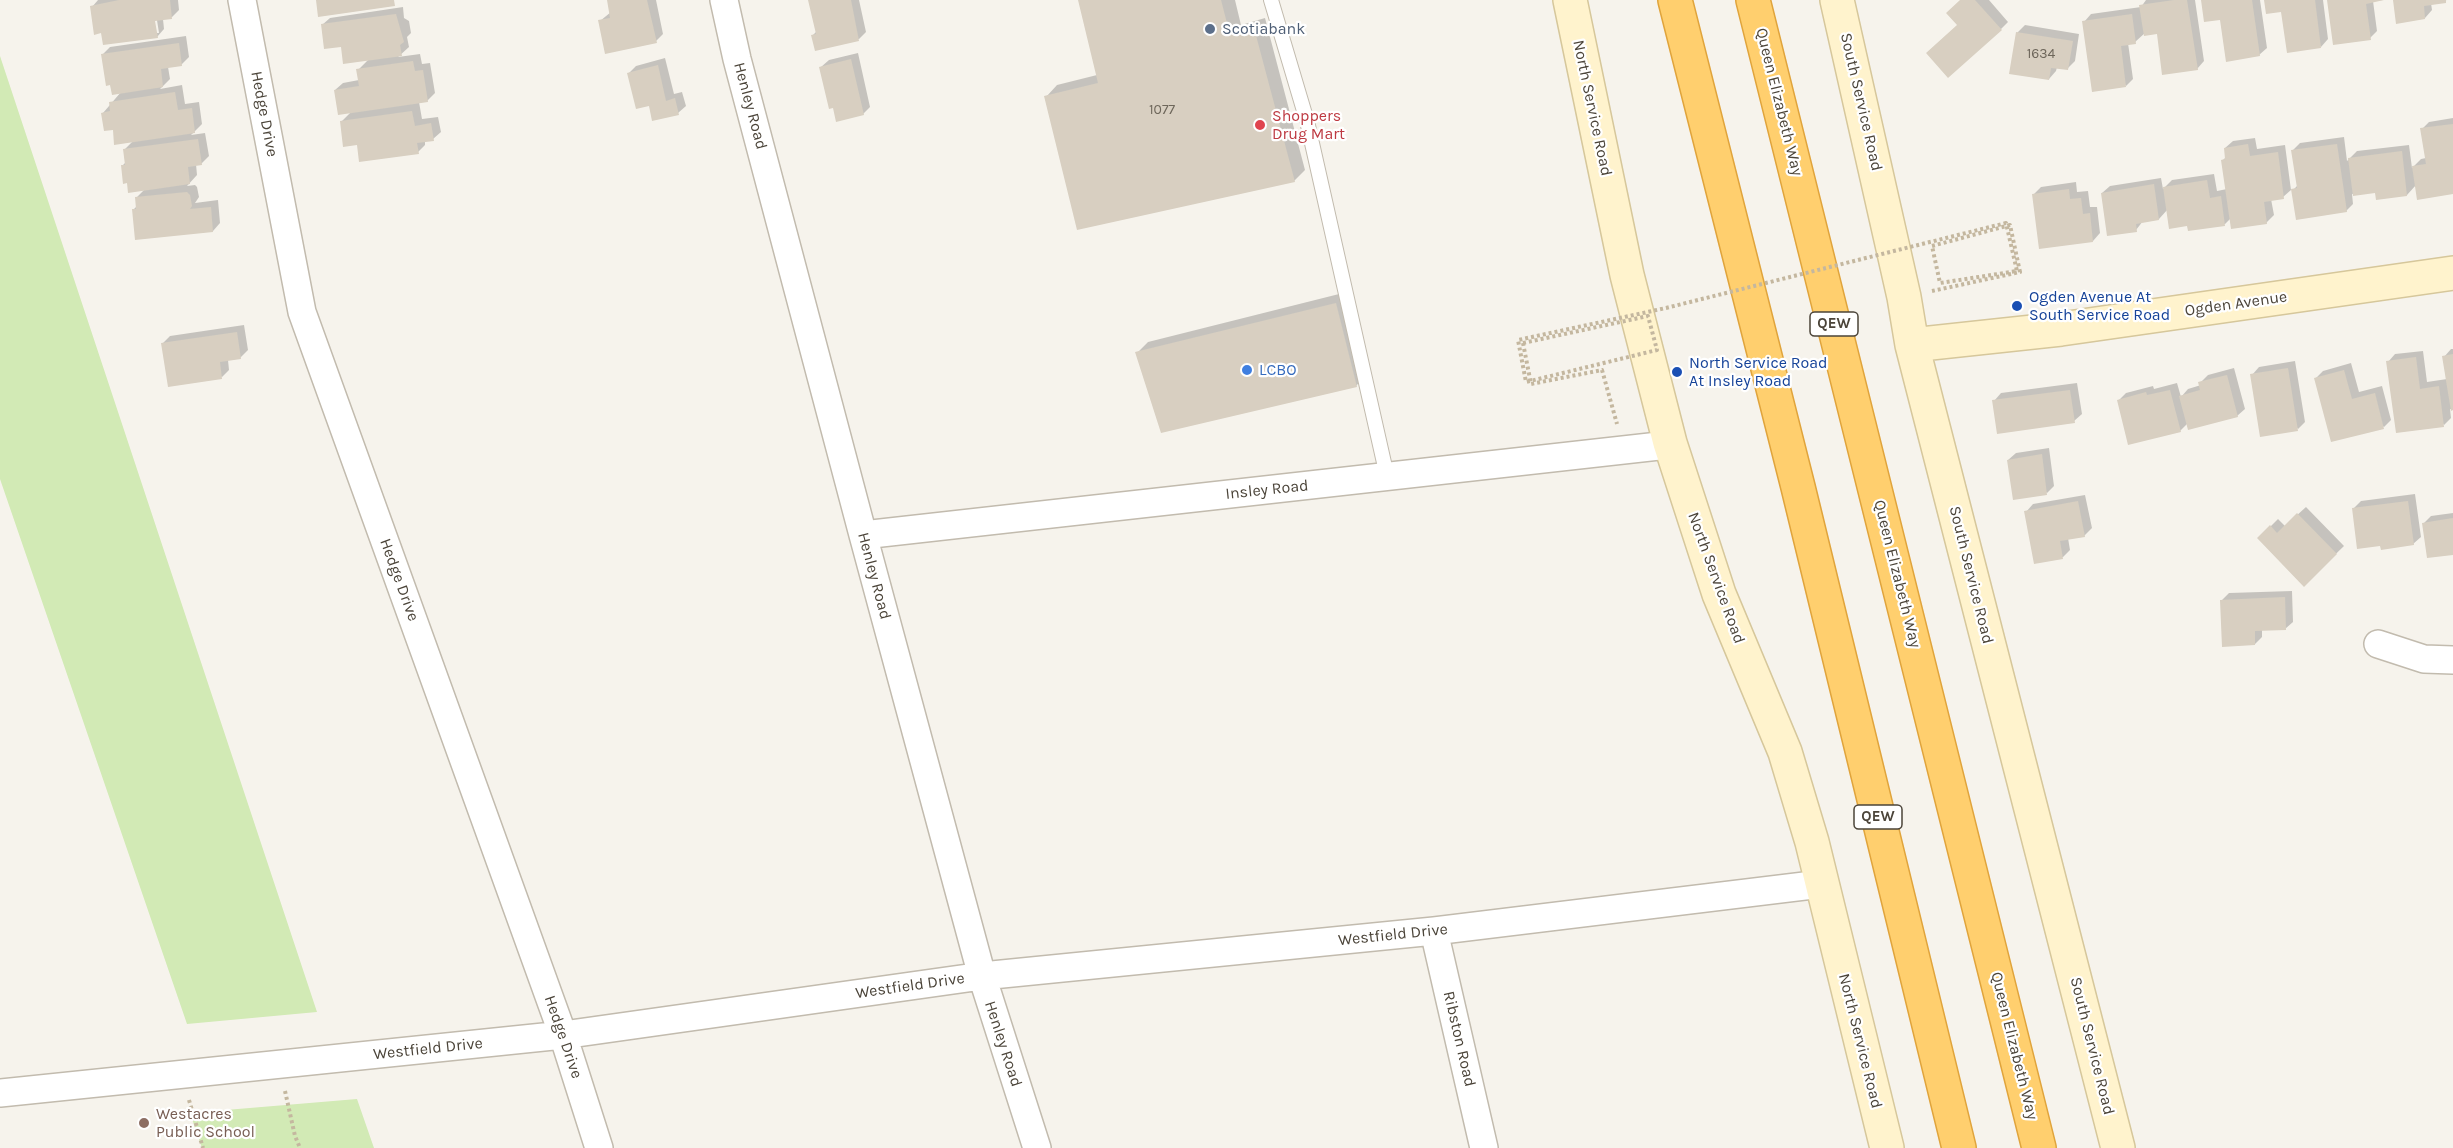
<!DOCTYPE html>
<html>
<head>
<meta charset="utf-8">
<style>
  body { margin:0 }
  canvas { display:block; background:#f6f3ec }
</style>
</head>
<body>
<canvas width="2453" height="1148"></canvas>
<script>
const ctx = document.querySelector('canvas').getContext('2d');
ctx.lineJoin = 'round';
function fillPath(path, color) { ctx.fillStyle = color; ctx.fill(path, 'evenodd'); }
const toPath = rows => new Path2D(rows.map(r => 'M' + r).join(''));
function trace(path, color, width, dash) { ctx.strokeStyle = color; ctx.lineWidth = width; ctx.lineCap = dash ? 'butt' : 'round'; ctx.setLineDash(dash || []); ctx.stroke(path); }
function drawText(font, color, halo, rows, align = 'center') {
  ctx.font = font + ' Karla,sans-serif'; ctx.lineWidth = 4.5; ctx.setLineDash([]); ctx.textBaseline = 'middle'; ctx.strokeStyle = halo; ctx.fillStyle = color; for (const [text, x, y, turn = 0] of rows) {
    ctx.save(); ctx.translate(x, y); ctx.rotate((+turn || 0) * Math.PI / 180); ctx.textAlign = isNaN(turn) ? turn : align; if (halo) ctx.strokeText(text, 0, 0); ctx.fillText(text, 0, 0); ctx.restore();
  }
}
fillPath(toPath([
  [0,56,317,1012,187,1024,0,479],
  [357,1099,374,1148,202,1148,190,1113]
]), '#d2eab5');
fillPath(toPath([
  [98,0,178,0,179,10,172,17,163,19,164,29,157,37,103,31,92,7],
  [153,14,156,14,159,33,155,33],
  [608,0,656,0,663,34,656,41,600,21,611,12],
  [810,0,859,0,866,32,859,39,813,35,817,31],
  [1079,0,1235,0,1241,25,1265,18,1305,170,1294,181,1046,97,1057,85,1097,75],
  [1961,0,1989,0,2008,22,2001,29,1958,25],
  [2146,0,2195,0,2204,61,2197,69,2158,33,2145,33,2135,42,2128,43,2133,79,2126,86,2084,22,2091,14,2141,7],
  [2202,0,2260,0,2267,48,2259,55],
  [2265,0,2323,0,2328,39,2321,47,2282,10],
  [2328,0,2383,0,2373,1,2377,31,2370,38],
  [2394,0,2447,0,2431,3,2432,10,2425,18],
  [403,7,404,18,409,21,411,33,407,37,409,47,398,57,420,54,422,64,430,63,435,93,427,101,419,102,422,119,438,117,441,132,433,139,425,141,425,145,418,152,358,143,341,122,351,112,335,90,343,83,359,80,358,70,369,59,342,45,322,25,330,18],
  [2025,25,2079,34,2075,61,2067,69,2057,67,2056,71,2049,79,2017,33],
  [186,36,189,57,181,65,168,67,170,79,160,89,182,85,185,104,199,102,202,124,191,135,205,133,209,156,201,164,196,164,197,175,187,186,195,185,197,187,199,197,195,203,218,200,220,223,213,231,133,210,137,206,136,198,145,189,128,181,122,166,126,162,124,150,134,140,114,128,103,113,121,92,103,54,110,47],
  [858,53,870,107,863,114,821,67,829,60],
  [665,58,674,94,682,92,686,106,678,113,650,104,629,73,636,66],
  [2453,118,2453,193,2416,185,2407,195,2376,191,2352,194,2353,204,2346,211,2293,190,2298,185,2293,150,2300,143,2344,137,2347,161,2357,151,2409,145,2412,168,2421,159,2426,158,2422,129,2429,122],
  [2255,138,2257,149,2285,145,2291,190,2283,197,2271,199,2274,215,2266,223,2231,218,2225,224,2188,224,2168,209,2159,219,2143,221,2136,230,2102,193,2110,186,2161,178,2163,189,2172,180,2214,174,2217,191,2227,189,2223,160,2226,157,2225,148,2233,141],
  [2076,182,2077,192,2088,191,2090,207,2097,207,2100,233,2093,241,2034,194,2041,187],
  [1347,292,1367,374,1356,386,1137,353,1148,342],
  [244,325,248,350,240,358,228,360,229,370,222,377,163,343,170,336],
  [2451,349,2453,349,2453,409,2450,409,2451,418,2444,425,2388,362,2395,354,2423,351,2427,382,2447,379,2444,357],
  [2295,361,2305,422,2298,429,2252,375,2259,367],
  [2351,363,2359,392,2382,386,2391,420,2384,427,2316,378,2323,371],
  [2234,368,2245,409,2237,416,2188,423,2180,431,2119,400,2126,393,2153,386,2154,389,2177,383,2181,397,2188,389,2201,385,2200,383,2208,375],
  [2077,383,2082,414,2074,421,1994,401,2001,393],
  [2049,448,2054,486,2047,493,2008,460,2016,453],
  [2415,494,2421,537,2413,544,2381,544,2353,509,2361,501],
  [2085,495,2092,528,2084,536,2068,538,2070,550,2063,557,2035,562,2026,512,2033,504],
  [2306,507,2344,546,2304,585,2259,538,2278,519,2285,526],
  [2453,513,2453,553,2424,523,2431,516],
  [2292,591,2293,622,2285,629,2262,630,2262,637,2255,644,2222,600,2229,593]
]), '#0003');
fillPath(toPath([
  [119,0,170,0,172,19,155,21,158,38,103,45,101,33,94,35,90,6],
  [316,0,394,0,395,6,318,17],
  [607,0,647,0,657,43,605,54,598,20,610,18],
  [808,0,851,0,859,41,815,51,811,35,816,34],
  [1078,0,1221,0,1230,35,1254,28,1295,182,1077,230,1044,96,1098,83],
  [1960,0,1975,0,2002,30,1948,78,1926,53,1957,25,1946,13],
  [2174,0,2187,0,2198,70,2162,75,2157,34,2144,36,2139,5],
  [2201,0,2252,0,2260,56,2226,62,2220,20,2204,22],
  [2264,0,2315,0,2321,48,2287,53,2281,12,2266,14],
  [2327,0,2384,0,2366,4,2371,40,2333,45],
  [2393,0,2446,0,2446,3,2424,6,2425,19,2396,24],
  [396,14,404,42,400,45,402,56,343,64,341,47,324,49,321,24],
  [2132,14,2136,44,2121,46,2126,87,2092,92,2082,21],
  [2016,32,2073,41,2068,70,2051,68,2049,80,2009,74],
  [179,43,182,66,161,69,163,87,112,95,110,85,106,86,101,54],
  [851,59,864,115,836,122,833,108,829,109,819,67],
  [413,61,415,71,423,70,428,102,338,115,334,90,359,86,356,69],
  [658,65,666,101,675,98,679,115,652,121,649,106,636,109,627,73],
  [175,92,178,110,192,108,195,133,114,145,113,130,104,131,101,113,110,111,109,102],
  [412,111,415,126,431,123,434,141,417,143,419,154,359,162,357,145,343,147,340,121],
  [2453,124,2453,194,2417,200,2412,166,2426,164,2420,128],
  [198,139,202,165,188,167,190,184,128,193,127,183,123,184,121,165,125,165,123,149],
  [2248,144,2250,156,2278,152,2284,199,2264,202,2267,224,2231,229,2221,160,2225,159,2224,148],
  [2337,144,2347,212,2296,220,2291,189,2297,188,2291,150],
  [2402,151,2407,196,2376,200,2375,193,2353,196,2348,158],
  [2207,180,2210,198,2221,196,2225,226,2188,231,2187,226,2169,229,2163,187],
  [2154,184,2159,220,2136,224,2137,232,2107,236,2101,193],
  [2069,189,2070,199,2081,198,2083,214,2090,213,2093,242,2039,249,2032,194],
  [187,192,190,195,192,206,190,209,211,207,213,232,135,240,132,209,136,209,135,197],
  [1336,303,1357,387,1161,433,1135,352],
  [237,332,241,359,220,362,222,379,168,387,161,343],
  [2453,354,2453,410,2451,411,2442,356],
  [2416,357,2420,389,2439,386,2444,427,2396,433,2386,361],
  [2288,368,2298,431,2260,437,2250,374],
  [2344,370,2352,399,2375,393,2384,429,2331,442,2314,378],
  [2227,375,2238,417,2188,430,2179,396,2200,390,2198,382],
  [2070,390,2075,423,1997,434,1992,400],
  [2170,390,2181,432,2128,445,2117,400,2146,392,2147,395],
  [2042,454,2047,495,2013,500,2007,460],
  [2078,501,2085,537,2060,541,2063,559,2034,564,2024,511],
  [2408,501,2414,545,2381,550,2380,546,2357,549,2352,508],
  [2297,513,2337,554,2304,587,2257,538,2270,525,2277,533],
  [2453,518,2453,555,2427,558,2422,523],
  [2285,597,2286,630,2255,631,2255,645,2222,647,2220,600]
]), '#d8cfc1');
const lane = toPath([
  [1271,0,1307,121,1387,476]
]);
const street = toPath([
  [242,0,302,312,563,1035,599,1148],
  [724,0,737,59,863,535,982,976,1037,1148],
  [863,535,1659,446,1670,443],
  [2378,644,2424,659,2453,660],
  [1434,931,1484,1148],
  [0,1093,563,1035,982,976,1434,931,1821,884]
]);
const secondary = toPath([
  [1570,0,1627,275,1670,443,1719,594,1785,752,1812,842,1887,1148],
  [1837,0,1904,297,1912,345,2118,1148],
  [1912,345,2061,329,2453,273]
]);
const highway = toPath([
  [1675,0,1798,487,1959,1148],
  [1753,0,2039,1148]
]);
trace(lane, '#c2bbae', 16);
trace(street, '#c2bbae', 30);
trace(secondary, '#d6c79b', 36);
trace(highway, '#e0a43c', 36);
trace(toPath([
  [1932,246,2010,225,2020,272,1932,291],
  [1523,343,1531,384,1602,370,1617,424],
  [285,1091,295,1136,300,1148],
  [189,1100,203,1148]
]), '#c4b79f', 4, [3, 3]);
trace(lane, '#fff', 14);
trace(street, '#fff', 27);
trace(secondary, '#fff3cd', 33);
trace(highway, '#ffcf6e', 33);
trace(toPath([
  [1523,343,1648,316,1657,350,1526,382,1518,340,1666,308,2006,223,2017,271,1940,283,1932,246]
]), '#c4b79f', 4, [3, 3]);
for (const [x, y, r, color] of [
  [1210,29,6,"#5c6f8a"],
  [1260,125,6,"#e0444e"],
  [2017,306,6,"#1a4fb4"],
  [1247,370,6,"#3f7fe0"],
  [1677,372,6,"#1a4fb4"],
  [144,1123,6,"#8d6e63"]
]) { const dot = new Path2D(); dot.arc(x, y, r, 0, 2 * Math.PI); ctx.fillStyle = color; ctx.fill(dot); trace(dot, '#fff', 2); }
drawText('14px', '#6e675b', null, [
  ["1634",2041,54],
  ["1077",1162,110]
]);
for (const [x, y, w] of [
  [1834,324,48],
  [1878,817,48]
]) { const box = new Path2D(); box.roundRect(x - w / 2, y - 12, w, 24, 4.5); ctx.fillStyle = '#fff'; ctx.fill(box); trace(box, '#4b4439', 1.5); }
drawText('bold 15px', '#4b4439', null, [
  ["QEW",1834,324],
  ["QEW",1878,817]
]);
drawText('16px', '#4e5e75', '#fff', [
  ["Scotiabank",1222,29]
], 'left');
drawText('16px', '#4b4439', '#fff', [
  ["Queen Elizabeth Way",1779,102,76],
  ["South Service Road",1861,102,77],
  ["Henley Road",750,106,75],
  ["North Service Road",1592,108,78],
  ["Hedge Drive",264,114,79],
  ["Ogden Avenue",2236,304,-8],
  ["Insley Road",1267,490,-6],
  ["Queen Elizabeth Way",1897,574,76],
  ["South Service Road",1971,575,76],
  ["Henley Road",874,576,75],
  ["North Service Road",1716,578,70],
  ["Hedge Drive",399,580,70],
  ["Westfield Drive",1393,935,-6],
  ["Westfield Drive",910,986,-8],
  ["Hedge Drive",563,1037,71],
  ["Ribston Road",1459,1039,77],
  ["North Service Road",1860,1041,76],
  ["Henley Road",1003,1044,72],
  ["Queen Elizabeth Way",2014,1046,76],
  ["South Service Road",2092,1046,76],
  ["Westfield Drive",428,1049,-6]
]);
drawText('16px', '#be3a42', '#fff', [
  ["Shoppers",1272,116],
  ["Drug Mart",1272,134]
], 'left');
drawText('16px', '#164399', '#fff', [
  ["Ogden Avenue At",2029,297],
  ["South Service Road",2029,315],
  ["North Service Road",1689,363],
  ["At Insley Road",1689,381]
], 'left');
drawText('16px', '#366cbe', '#fff', [
  ["LCBO",1259,370]
], 'left');
drawText('16px', '#785e54', '#fff', [
  ["Westacres",156,1114],
  ["Public School",156,1132]
], 'left');
</script>
</body>
</html>
